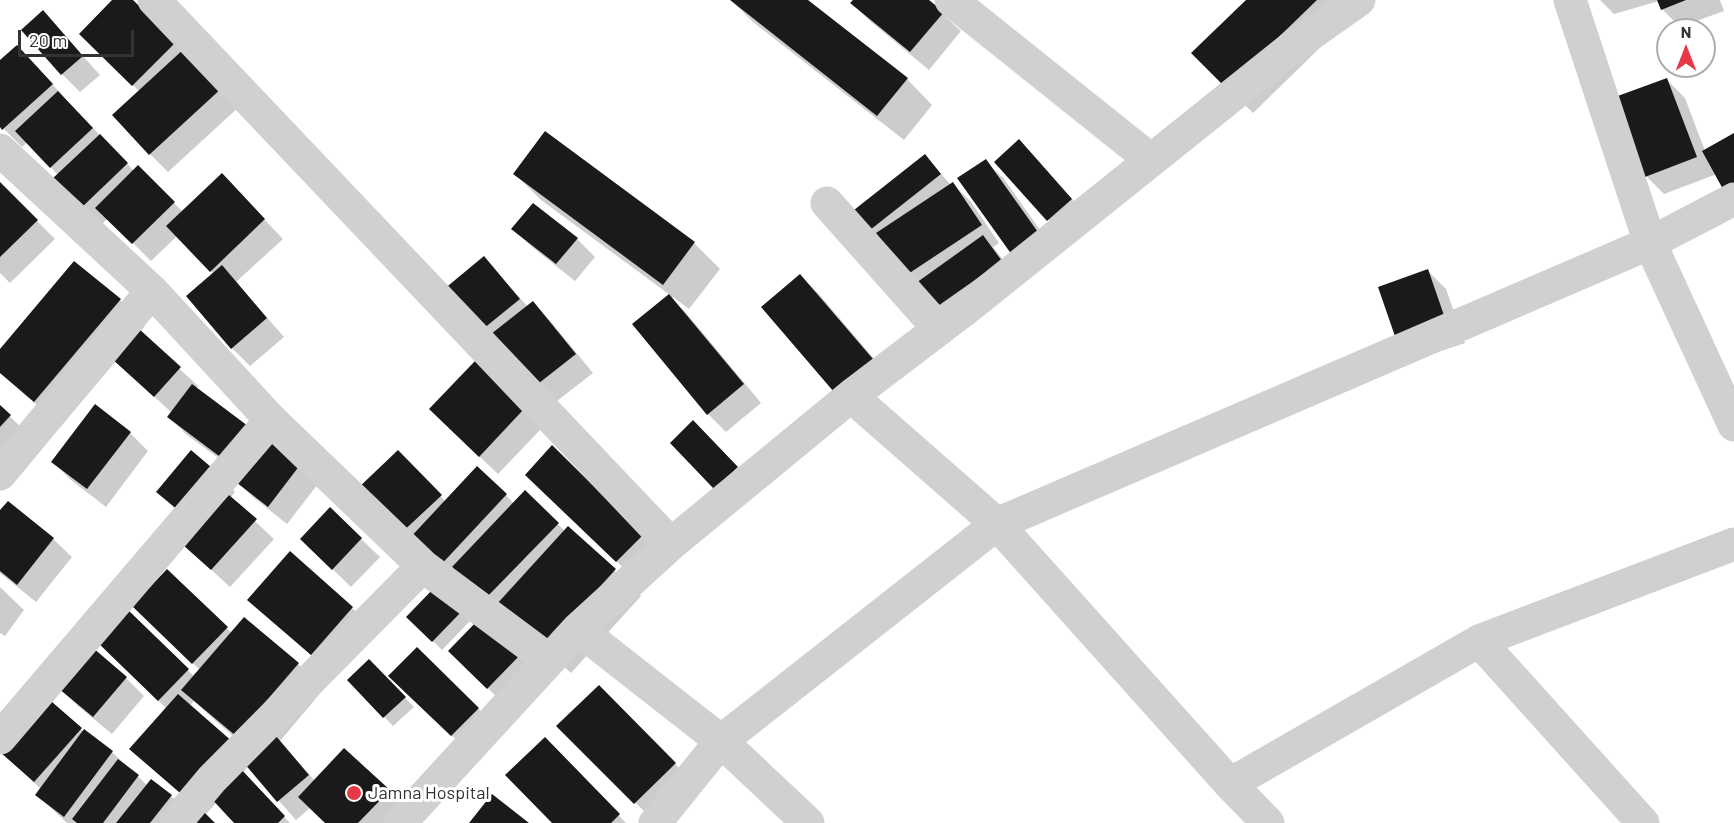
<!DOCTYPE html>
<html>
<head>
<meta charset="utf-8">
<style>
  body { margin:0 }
  #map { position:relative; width:1734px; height:823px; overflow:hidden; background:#fff; font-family:Barlow,sans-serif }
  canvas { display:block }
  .north { position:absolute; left:1656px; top:18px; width:60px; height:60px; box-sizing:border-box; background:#fff; border:2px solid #adadad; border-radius:50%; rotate:0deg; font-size:16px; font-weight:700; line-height:24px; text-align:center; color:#333 }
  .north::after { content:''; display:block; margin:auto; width:21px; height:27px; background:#e63946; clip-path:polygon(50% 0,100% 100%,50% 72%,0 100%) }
  .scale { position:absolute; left:18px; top:30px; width:116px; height:27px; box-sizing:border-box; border:3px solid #333; border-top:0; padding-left:8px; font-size:18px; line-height:21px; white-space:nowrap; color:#333; -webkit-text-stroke:4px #fff; paint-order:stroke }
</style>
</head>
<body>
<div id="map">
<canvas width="1734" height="823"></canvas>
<div class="north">N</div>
<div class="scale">20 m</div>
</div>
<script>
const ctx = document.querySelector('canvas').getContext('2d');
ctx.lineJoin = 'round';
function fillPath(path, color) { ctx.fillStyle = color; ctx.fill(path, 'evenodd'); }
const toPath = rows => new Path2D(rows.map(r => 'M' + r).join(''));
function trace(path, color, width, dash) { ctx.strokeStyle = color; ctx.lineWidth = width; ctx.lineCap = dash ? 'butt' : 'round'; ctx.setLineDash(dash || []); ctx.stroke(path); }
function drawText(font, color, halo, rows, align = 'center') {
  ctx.font = font + ' Barlow,sans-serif'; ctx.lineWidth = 6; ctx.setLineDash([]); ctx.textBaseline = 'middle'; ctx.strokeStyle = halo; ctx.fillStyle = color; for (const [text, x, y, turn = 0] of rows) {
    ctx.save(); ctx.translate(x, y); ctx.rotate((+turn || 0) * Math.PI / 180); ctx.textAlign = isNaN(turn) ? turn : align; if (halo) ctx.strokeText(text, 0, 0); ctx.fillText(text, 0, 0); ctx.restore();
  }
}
fillPath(toPath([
  [114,0,131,0,240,106,168,172,150,154,140,92,81,34],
  [731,0,805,0,907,79,932,105,904,140,753,22],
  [855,0,927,0,961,31,929,70,870,21,852,3],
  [1248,0,1369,0,1253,113,1193,53],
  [1600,0,1720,0,1724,11,1680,27,1662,9,1659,1,1614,14],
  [43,12,100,75,80,92,62,74],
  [0,62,35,65,70,104,134,171,138,167,183,212,240,194,283,239,236,282,284,337,250,366,232,348,214,274,177,236,151,261,108,218,100,226,58,175,27,142,22,147,0,125],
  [1667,80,1685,98,1705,151,1734,135,1717,174,1664,194,1646,176],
  [925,156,951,185,953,184,971,202,999,243,993,247,1019,280,955,326,871,229],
  [1037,160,1089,218,1066,238,996,162],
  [985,161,1004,179,1057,254,1013,254],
  [515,174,694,243,720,269,689,309,673,297,671,298,687,314,761,403,726,432,708,414,634,325,670,295,541,200],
  [0,184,55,239,10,283,0,273],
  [513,229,577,239,595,257,575,281,532,247],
  [484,258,528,307,533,303,551,322,593,373,553,404,479,332],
  [1428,271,1446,289,1465,343,1417,359],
  [800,276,819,294,890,378,853,409],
  [120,300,145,326,140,332,198,386,195,389,265,440,318,484,287,524,253,497,234,478,239,473,187,435,169,417,172,413,116,361,61,426,0,373,0,352],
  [475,364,542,428,498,474,449,428],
  [0,407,28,434,0,465],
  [130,433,148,451,106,507,71,480,53,462],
  [552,447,660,554,635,579,545,493],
  [417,471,446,502,506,495,514,504,525,492,565,531,568,528,641,596,571,673,524,630,400,535],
  [217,474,235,492,230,498,274,539,230,587,204,563,176,510,158,492],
  [8,503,53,539,72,557,36,602,0,573,0,513],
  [330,509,380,557,351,587,320,557],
  [167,571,232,633,298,664,323,690,280,741,315,781,389,791,407,809,394,823,326,823,310,808,296,820,248,766,243,773,290,823,236,823,217,802,205,815,213,823,131,749,167,709,115,659,126,611,194,676,200,670,152,624],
  [194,701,209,715,248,749,242,754,189,706],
  [0,587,24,610,5,636,0,633],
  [437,587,471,620,442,650,408,617],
  [249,600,352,608,370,626,330,672],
  [482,618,539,673,506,706,450,651],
  [417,649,497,727,470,753,409,694],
  [369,661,414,707,393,726,349,680],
  [126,678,144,696,112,734,78,706,60,688],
  [599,687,693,782,654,821,558,726],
  [44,697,84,732,112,752,148,786,171,796,180,805,166,823,67,823,37,795,41,789,0,751],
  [563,757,626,823,554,823]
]), '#0003');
fillPath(toPath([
  [112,0,133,0,176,42,132,86,79,34],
  [730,0,808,0,908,78,877,116],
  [853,0,929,0,944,12,910,52,850,3],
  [1246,0,1317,0,1226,88,1191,53],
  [1657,0,1686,0,1661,10],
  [43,10,83,56,61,75,21,30],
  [17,45,53,84,2,130,0,127,0,60],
  [186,47,223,87,149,155,112,115],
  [1667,78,1697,157,1645,177,1615,97],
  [58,91,93,128,50,168,15,131],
  [545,131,695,242,663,285,513,174],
  [1734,133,1734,185,1724,191,1702,151],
  [100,134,128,163,80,209,52,179],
  [1019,139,1072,199,1047,221,994,162],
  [925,154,941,174,870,230,854,210],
  [986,159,1040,235,1012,255,957,178],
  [138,165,175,202,132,244,95,208],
  [222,173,265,219,210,272,166,226],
  [0,182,38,220,0,257],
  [953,182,982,225,905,276,876,233],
  [533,203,578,238,556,264,511,229],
  [983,235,1002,261,935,308,916,283],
  [484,256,520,299,478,333,443,290],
  [74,261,121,299,34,402,0,373,0,349],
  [222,265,267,318,231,349,186,296],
  [1428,269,1447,324,1397,342,1378,287],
  [800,274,873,359,834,392,761,307],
  [669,294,744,384,707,415,632,324],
  [533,301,576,354,534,387,491,334],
  [138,328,181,367,154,397,111,358],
  [475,361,524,409,479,457,429,409],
  [192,384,248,426,223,459,167,417],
  [95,404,131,432,87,489,51,462],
  [0,405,11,415,0,427],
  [693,420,738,467,714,489,670,443],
  [265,438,300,465,268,507,232,479],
  [552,445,643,535,616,562,525,475],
  [191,450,218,473,183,514,156,492],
  [398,450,442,495,398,536,355,491],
  [477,466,507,494,437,569,407,541],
  [525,490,559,523,485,599,452,567],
  [229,495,257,519,211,570,183,545],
  [8,501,54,538,17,585,0,571,0,510],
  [330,507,362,538,332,570,300,539],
  [568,526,616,569,544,648,496,605],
  [290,551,353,607,311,655,247,600],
  [167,569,228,627,192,664,132,606],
  [437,585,463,610,432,642,406,617],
  [126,608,189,669,158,701,95,640],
  [482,616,521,654,487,689,448,651],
  [244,617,299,663,236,736,181,690],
  [92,647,127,677,93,717,58,688],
  [417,647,479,708,451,736,388,676],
  [369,659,406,697,383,718,347,680],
  [599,685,676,763,634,804,556,726],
  [178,694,234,743,186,798,129,749],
  [44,695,82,728,34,782,0,752],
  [84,729,113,751,64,817,35,795],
  [270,729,309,775,277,802,238,756],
  [545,737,620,814,611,823,552,823,505,775],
  [344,748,390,790,358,823,325,823,298,797],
  [118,759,139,775,103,823,77,823,72,819],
  [239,767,285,816,278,823,234,823,209,796],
  [151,779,172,795,150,823,116,823],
  [492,794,529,823,469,823],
  [203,811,215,823,191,823]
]), '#1a1a1a');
trace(toPath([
  [154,0,671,544],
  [951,0,1151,160],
  [1570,0,1650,243,1734,425],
  [0,150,152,291,271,420,423,566,549,660],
  [827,203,939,329],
  [851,396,997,524,1230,784,1268,823],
  [0,474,152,291],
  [578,629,721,741,808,823],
  [1479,641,1643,823],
  [0,738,271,420],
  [1230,784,1479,641,1734,544],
  [175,823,212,779,423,566],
  [400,823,578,629,671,544,851,396,968,307,1295,45,1359,0],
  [655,823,721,741,997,524,1650,243,1734,199]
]), '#d0d0d0', 33);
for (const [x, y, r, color] of [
  [354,793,8,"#e63946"]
]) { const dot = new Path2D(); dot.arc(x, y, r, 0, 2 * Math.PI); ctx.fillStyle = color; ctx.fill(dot); trace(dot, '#fff', 2); }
drawText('18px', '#333', '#fff', [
  ["Jamna Hospital",368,793]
], 'left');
</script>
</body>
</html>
